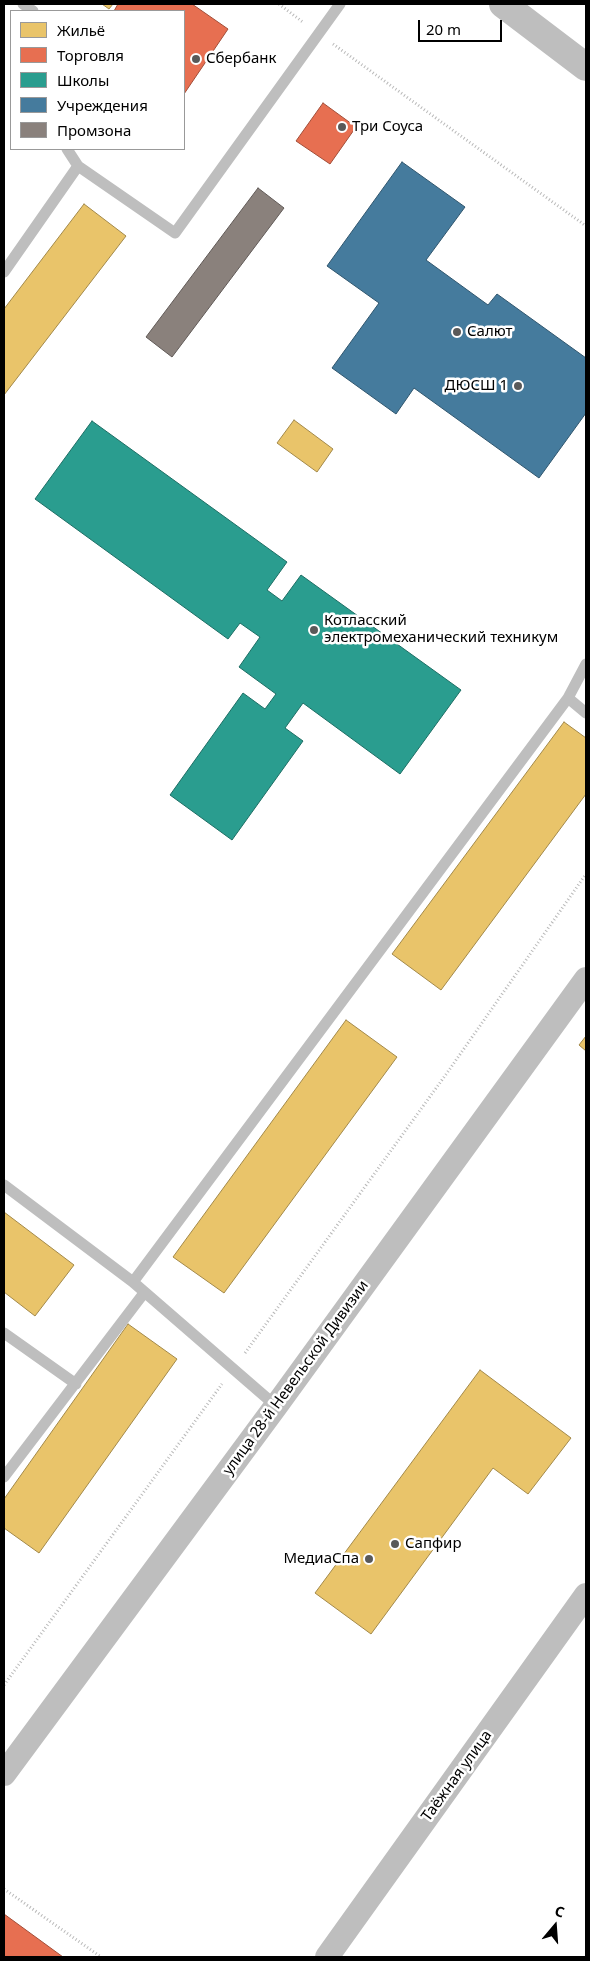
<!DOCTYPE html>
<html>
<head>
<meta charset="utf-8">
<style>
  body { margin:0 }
  #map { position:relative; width:590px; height:1961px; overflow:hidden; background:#fff; font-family:"Noto Sans",sans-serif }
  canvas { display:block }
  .frame { position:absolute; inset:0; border:5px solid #000; pointer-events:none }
  .legend { position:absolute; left:10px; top:10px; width:175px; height:140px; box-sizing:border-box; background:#fff; border:1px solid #999; margin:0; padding:6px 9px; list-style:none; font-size:15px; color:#000 }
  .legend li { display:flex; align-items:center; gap:10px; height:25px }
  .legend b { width:25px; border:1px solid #999 }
  .north { position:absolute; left:530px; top:1901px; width:50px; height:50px; -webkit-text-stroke:4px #fff; paint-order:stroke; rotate:18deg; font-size:14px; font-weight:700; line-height:20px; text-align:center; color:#000 }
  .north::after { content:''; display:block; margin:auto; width:18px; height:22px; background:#000; clip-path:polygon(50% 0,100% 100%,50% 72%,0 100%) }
  .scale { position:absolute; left:418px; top:20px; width:84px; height:22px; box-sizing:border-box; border:2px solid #000; border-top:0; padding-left:6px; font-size:15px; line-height:18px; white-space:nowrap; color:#000; -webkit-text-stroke:4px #fff; paint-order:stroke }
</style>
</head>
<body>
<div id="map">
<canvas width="590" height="1961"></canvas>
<div class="frame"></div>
<ul class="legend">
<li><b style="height:14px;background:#e9c46a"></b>Жильё</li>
<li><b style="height:14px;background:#e76f51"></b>Торговля</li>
<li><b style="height:14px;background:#2a9d8f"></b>Школы</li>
<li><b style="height:14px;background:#457b9d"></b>Учреждения</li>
<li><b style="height:14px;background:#8a817c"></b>Промзона</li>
</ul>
<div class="north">С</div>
<div class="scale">20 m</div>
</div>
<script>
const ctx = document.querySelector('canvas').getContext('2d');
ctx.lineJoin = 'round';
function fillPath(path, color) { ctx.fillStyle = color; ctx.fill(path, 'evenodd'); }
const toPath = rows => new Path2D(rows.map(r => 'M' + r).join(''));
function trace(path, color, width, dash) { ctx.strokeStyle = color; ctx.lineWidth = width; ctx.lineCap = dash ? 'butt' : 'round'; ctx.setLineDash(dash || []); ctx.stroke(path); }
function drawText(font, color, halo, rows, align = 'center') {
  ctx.font = font + ' "Noto Sans",sans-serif'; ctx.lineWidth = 5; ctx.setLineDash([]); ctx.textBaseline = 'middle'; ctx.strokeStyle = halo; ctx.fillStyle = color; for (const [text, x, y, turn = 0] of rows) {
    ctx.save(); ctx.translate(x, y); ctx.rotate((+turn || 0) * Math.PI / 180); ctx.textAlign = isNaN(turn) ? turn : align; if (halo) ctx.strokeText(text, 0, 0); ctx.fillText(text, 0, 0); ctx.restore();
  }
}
const homes = toPath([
  [102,4,113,4,109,9,102,4],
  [84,204,126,236,4,395,4,309,84,204],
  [294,420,333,449,317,472,277,443,294,420],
  [564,722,586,738,586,794,441,990,392,954,564,722],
  [346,1020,397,1057,224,1293,173,1257,346,1020],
  [586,1036,586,1051,579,1045,586,1036],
  [4,1212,74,1265,35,1316,4,1292,4,1212],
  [128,1324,177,1359,39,1553,4,1528,4,1499,128,1324],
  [480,1370,571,1438,528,1494,493,1468,371,1634,315,1593,480,1370]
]);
fillPath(homes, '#e9c46a');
trace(homes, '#a3894a', 1);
const shops = toPath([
  [118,4,192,4,228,29,184,94,184,11,114,11,118,4],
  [323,103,356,127,330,164,296,141,323,103],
  [4,1914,63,1957,4,1957,4,1914]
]);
fillPath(shops, '#e76f51');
trace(shops, '#a24e39', 1);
const schools = toPath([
  [92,421,287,562,267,590,282,601,301,575,461,690,400,774,303,703,285,728,303,741,232,840,170,795,243,693,265,709,276,694,239,667,260,637,240,623,228,639,35,499,92,421]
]);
fillPath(schools, '#2a9d8f');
trace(schools, '#1d6e64', 1);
const public = toPath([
  [402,162,465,207,426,260,488,305,497,294,586,358,586,413,539,478,414,388,396,414,332,368,379,303,327,266,402,162]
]);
fillPath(public, '#457b9d');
trace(public, '#30566e', 1);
const industry = toPath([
  [258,188,284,208,172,357,146,337,258,188]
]);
fillPath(industry, '#8a817c');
trace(industry, '#615a57', 1);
trace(toPath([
  [279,4,304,23],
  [333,44,586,226],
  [245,1353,447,1073,586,874],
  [4,1685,222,1384],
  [4,1889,101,1957]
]), '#b9b9b9', 3, [1, 2.5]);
trace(toPath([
  [23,4,33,11],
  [67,149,78,166],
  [4,272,78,166,175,233,340,4],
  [568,698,586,713],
  [4,1185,133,1282,276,1406],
  [133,1282,568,698,586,664],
  [4,1333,76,1384],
  [4,1477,144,1293]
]), '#bebebe', 11);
trace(toPath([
  [4,1774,276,1406,586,979],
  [327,1957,586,1595]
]), '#bebebe', 24);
trace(toPath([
  [503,4,586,67]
]), '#bebebe', 28);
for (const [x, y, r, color] of [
  [196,59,5,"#595959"],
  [342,127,5,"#595959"],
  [457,332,5,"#595959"],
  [518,386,5,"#595959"],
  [314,630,5,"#595959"],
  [395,1544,5,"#595959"],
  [369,1559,5,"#595959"]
]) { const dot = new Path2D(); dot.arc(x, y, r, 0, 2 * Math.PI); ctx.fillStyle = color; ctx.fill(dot); trace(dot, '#fff', 2); }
drawText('15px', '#000', '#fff', [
  ["Сбербанк",206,59],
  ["Три Соуса",352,127],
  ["Салют",467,332],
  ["ДЮСШ 1",508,386,"right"],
  ["Котласский",324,621],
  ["электромеханический техникум",324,638],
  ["Сапфир",405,1544],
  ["МедиаСпа",359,1559,"right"]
], 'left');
drawText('15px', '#000', '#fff', [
  ["улица 28-й Невельской Дивизии",296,1378,-54],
  ["Таёжная улица",457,1776,-54]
]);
</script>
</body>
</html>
